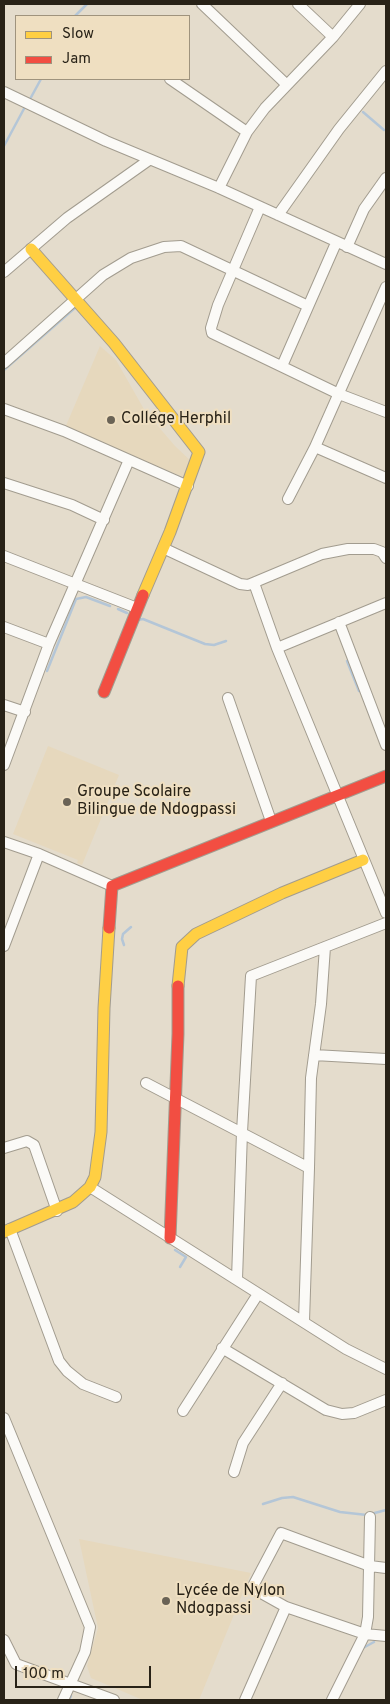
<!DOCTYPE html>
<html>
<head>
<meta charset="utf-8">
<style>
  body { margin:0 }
  #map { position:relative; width:390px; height:1704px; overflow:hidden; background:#e4dccc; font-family:Overpass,sans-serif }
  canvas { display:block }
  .frame { position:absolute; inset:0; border:5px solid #282217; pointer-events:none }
  .legend { position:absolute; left:15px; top:15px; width:175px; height:65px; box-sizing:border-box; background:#efdfc1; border:1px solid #9f937d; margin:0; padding:6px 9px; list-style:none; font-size:15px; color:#282217 }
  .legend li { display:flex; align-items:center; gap:10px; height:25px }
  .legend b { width:25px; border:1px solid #9f937d }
  .scale { position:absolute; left:15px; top:1666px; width:136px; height:22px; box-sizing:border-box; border:2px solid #282217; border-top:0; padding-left:6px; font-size:15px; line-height:18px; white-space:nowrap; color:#282217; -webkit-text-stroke:4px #efdfc1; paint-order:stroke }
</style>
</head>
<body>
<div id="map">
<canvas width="390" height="1704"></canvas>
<div class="frame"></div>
<ul class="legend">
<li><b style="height:6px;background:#ffcf43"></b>Slow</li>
<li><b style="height:6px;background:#f24e42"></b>Jam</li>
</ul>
<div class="scale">100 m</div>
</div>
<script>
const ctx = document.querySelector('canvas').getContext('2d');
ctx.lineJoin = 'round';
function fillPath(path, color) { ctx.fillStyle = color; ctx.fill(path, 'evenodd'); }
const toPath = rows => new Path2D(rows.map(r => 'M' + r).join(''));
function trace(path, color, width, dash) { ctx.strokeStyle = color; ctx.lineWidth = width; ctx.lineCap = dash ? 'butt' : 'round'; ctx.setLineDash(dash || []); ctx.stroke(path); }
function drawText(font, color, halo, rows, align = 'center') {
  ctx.font = font + ' Overpass,sans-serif'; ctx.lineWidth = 4; ctx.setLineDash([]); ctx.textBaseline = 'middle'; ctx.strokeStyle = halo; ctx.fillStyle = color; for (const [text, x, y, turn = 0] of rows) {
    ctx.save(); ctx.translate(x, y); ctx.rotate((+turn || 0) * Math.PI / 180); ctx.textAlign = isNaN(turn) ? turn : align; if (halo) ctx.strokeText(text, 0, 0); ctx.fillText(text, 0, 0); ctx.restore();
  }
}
fillPath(toPath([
  [100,346,116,360,145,411,175,446,193,463,186,478,65,428],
  [48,746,119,775,82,865,77,863,78,860,13,834],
  [79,1539,251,1573,199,1700,143,1700,91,1678,87,1666,98,1628]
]), '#e6d8bd');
trace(toPath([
  [75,16,87,4],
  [29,101,41,79],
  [363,112,384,130],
  [4,146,26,105],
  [4,370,76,307],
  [118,609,127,613],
  [138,620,143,619,205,644,214,645,226,641],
  [347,661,359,691,362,689],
  [47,671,76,599,86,597,110,606],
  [124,945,122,939,123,934,131,927],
  [175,1250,186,1257,180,1267],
  [263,1504,282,1498,293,1497,340,1512,367,1515,386,1510],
  [363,1648,374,1642],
  [69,1700,71,1696]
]), '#b4c6d7', 2.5);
const street = toPath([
  [202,4,286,84],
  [298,4,333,37],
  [170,79,247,132],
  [4,92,106,141,219,188,386,264],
  [219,188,247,132,265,108,333,37,360,4],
  [260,207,218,305,211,328,212,333,339,394,386,412],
  [278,215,339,129,386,71],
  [347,247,364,209,386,178],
  [4,272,67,218,149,160],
  [4,363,103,275,131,258,164,247,181,246,308,306],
  [282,366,336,243],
  [4,409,64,431,188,486],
  [315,447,386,478],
  [4,483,72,505,104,520],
  [288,499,315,447,386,287],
  [163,548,240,584,248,585,322,554,348,549,374,549,382,552,386,558],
  [4,556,137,608],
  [254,583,277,648,386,913],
  [339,622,386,745],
  [4,627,49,644],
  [277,648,386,603],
  [228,698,271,821],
  [4,705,25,712],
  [4,765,49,644,129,460],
  [4,842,39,854,112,886],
  [4,946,39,854],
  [314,1055,386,1059],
  [146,1083,309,1168,304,1321],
  [4,1148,27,1141,34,1145,57,1211],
  [309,1168,311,1078,321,1004,325,947],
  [90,1187,346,1349,386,1369],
  [10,1229,59,1361,67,1371,83,1384,116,1397],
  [237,1279,242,1132,251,976,386,923],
  [222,1348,326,1410,342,1414,354,1413,386,1400],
  [183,1411,258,1294],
  [4,1418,90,1627,85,1652,63,1700],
  [234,1472,243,1443,282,1383],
  [386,1568,370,1566,281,1533,252,1588,286,1607,365,1634,386,1636],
  [4,1640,16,1664,114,1700],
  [245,1700,286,1607],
  [332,1700,365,1634,368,1617,370,1517]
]);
const slow = toPath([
  [31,249,114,343,199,452,170,532,143,595],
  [178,986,182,947,196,934,282,893,363,860],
  [4,1232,73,1202,90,1187,95,1177,101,1132,104,1008,109,928]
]);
const jam = toPath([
  [104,692,143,595],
  [109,928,112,886,386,776],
  [170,1238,178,1034,178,986]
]);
trace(street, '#a29c8f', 12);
trace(slow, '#a29c8f', 13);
trace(jam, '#a29c8f', 13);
trace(street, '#fbfaf7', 10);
trace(slow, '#ffcf43', 11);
trace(jam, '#f24e42', 11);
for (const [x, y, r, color] of [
  [111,420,5,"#6a6356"],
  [67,802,5,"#6a6356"],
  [166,1601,5,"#6a6356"]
]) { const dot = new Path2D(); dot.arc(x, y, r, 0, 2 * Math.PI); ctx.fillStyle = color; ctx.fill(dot); trace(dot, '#efdfc1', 2); }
drawText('16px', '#282217', '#efdfc1', [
  ["Collége Herphil",121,420],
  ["Groupe Scolaire",77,793],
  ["Bilingue de Ndogpassi",77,811],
  ["Lycée de Nylon",176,1592],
  ["Ndogpassi",176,1610]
], 'left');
</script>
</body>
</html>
